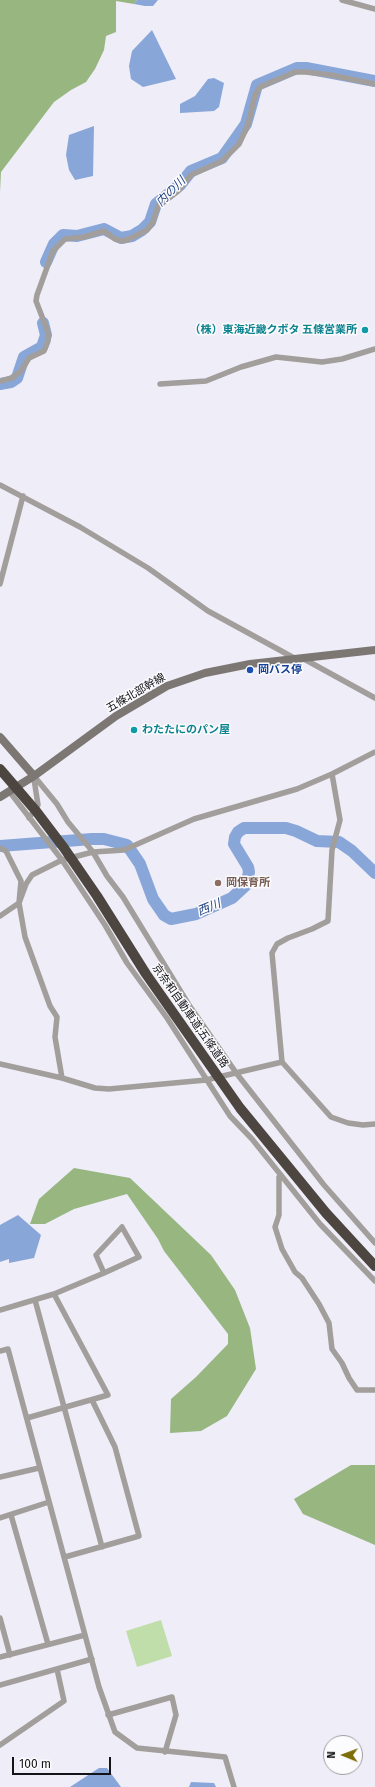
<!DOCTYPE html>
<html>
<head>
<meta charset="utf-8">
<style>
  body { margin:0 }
  #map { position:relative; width:375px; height:1787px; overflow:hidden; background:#eeedf8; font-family:"Fira Sans",sans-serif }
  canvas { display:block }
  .north { position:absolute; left:323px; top:1735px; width:40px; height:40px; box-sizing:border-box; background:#fcfcfe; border:1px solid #9f9fa2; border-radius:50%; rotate:271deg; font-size:11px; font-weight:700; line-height:16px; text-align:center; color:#141418 }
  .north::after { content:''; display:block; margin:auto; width:14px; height:18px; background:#7c6d08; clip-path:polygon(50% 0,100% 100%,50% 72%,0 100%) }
  .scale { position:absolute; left:12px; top:1757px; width:99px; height:18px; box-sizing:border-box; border:2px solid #141418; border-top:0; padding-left:5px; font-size:12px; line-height:14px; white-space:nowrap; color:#141418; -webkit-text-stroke:3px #fcfcfe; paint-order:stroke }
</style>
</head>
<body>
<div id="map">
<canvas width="375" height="1787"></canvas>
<div class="north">N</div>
<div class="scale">100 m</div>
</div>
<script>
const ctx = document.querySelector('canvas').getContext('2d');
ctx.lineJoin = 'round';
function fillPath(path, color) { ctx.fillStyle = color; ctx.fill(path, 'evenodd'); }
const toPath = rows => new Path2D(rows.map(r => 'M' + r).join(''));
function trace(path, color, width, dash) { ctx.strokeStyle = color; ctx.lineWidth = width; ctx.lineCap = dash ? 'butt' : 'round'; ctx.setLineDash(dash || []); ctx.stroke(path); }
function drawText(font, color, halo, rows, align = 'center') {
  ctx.font = font + ' "Fira Sans","Noto Sans JP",sans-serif'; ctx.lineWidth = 3; ctx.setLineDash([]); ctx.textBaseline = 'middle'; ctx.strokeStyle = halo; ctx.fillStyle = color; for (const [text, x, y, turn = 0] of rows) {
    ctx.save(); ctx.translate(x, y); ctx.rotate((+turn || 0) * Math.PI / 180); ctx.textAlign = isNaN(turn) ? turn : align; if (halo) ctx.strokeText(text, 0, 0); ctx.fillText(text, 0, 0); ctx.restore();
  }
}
fillPath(toPath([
  [161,1620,172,1656,137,1667,126,1631]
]), '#c0deaa');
fillPath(toPath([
  [0,0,137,0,134,4,116,1,116,32,106,36,104,50,95,69,86,82,71,90,54,102,1,172,0,192],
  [74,1168,130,1178,211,1255,235,1290,250,1328,256,1369,227,1416,201,1431,170,1433,171,1399,196,1377,228,1344,228,1334,164,1251,158,1239,127,1194,74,1209,45,1224,30,1224,39,1199],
  [351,1465,375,1465,375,1545,303,1514,294,1499]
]), '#97b680');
fillPath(toPath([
  [137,0,158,0,153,6,145,6,134,4],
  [152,30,176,79,143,87,131,79,129,66,132,51],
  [214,78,224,83,219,107,214,111,180,113,180,104,195,96,208,79],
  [94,126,93,176,75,180,69,170,66,155,69,135],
  [18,1215,41,1235,34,1258,9,1263,9,1259,0,1262,0,1225],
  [99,1768,107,1768,121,1787,70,1787],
  [191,1782,214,1783,216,1787,189,1787]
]), '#89a6d9');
trace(toPath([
  [46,262,54,244,63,235,77,236,104,229,121,238,132,236,142,230,150,222,156,204,180,185,191,171,222,158,246,124,257,85,297,68,306,68,375,81],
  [0,384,11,382,17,378,24,357,42,347,46,335,43,323],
  [0,846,92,839,104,839,127,845,140,864,153,899,164,915,171,919,196,914,232,898,246,885,249,872,248,867,234,844,235,837,238,832,244,828,286,828,296,831,317,841,339,842,352,851,375,873]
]), '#89a6d9', 12);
trace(toPath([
  [342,0,375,9],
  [0,381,12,378,21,371,29,358,44,351,48,341,48,332,36,301,37,295,53,251,65,239,84,237,104,231,115,239,122,241,129,239,147,230,153,222,158,206,178,191,191,175,222,161,239,144,248,125,255,95,260,87,295,72,306,72,331,75,375,84],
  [160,384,206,381,241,367,276,357,322,362,342,359,375,349],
  [0,485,80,527,148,568,208,611,296,659],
  [0,584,23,496],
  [304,659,375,698],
  [34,776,57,804,68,822,93,852,107,876,123,897,189,1005,237,1074,324,1185,375,1243],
  [9,791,62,860,105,925,127,963,167,1018,230,1116,252,1139,320,1224,375,1281],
  [29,818,38,805,34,779],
  [0,848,6,851,21,881,19,903,25,937,50,1006,57,1017,55,1037,62,1078],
  [0,916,19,903,26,884,32,875,62,860,93,852,124,850,194,819,297,789,332,774,375,752],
  [282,1062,272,953,277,944,288,938,312,929,328,921,332,850,340,820,332,774],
  [0,1064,62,1078,95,1088,109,1089,206,1080,282,1062,331,1117,348,1123,363,1125,375,1124],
  [281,1175,279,1177,279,1215,275,1227,282,1249,295,1272,302,1278,319,1304,329,1323,332,1349,342,1363,349,1378,357,1390,375,1390],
  [122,1227,139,1257,104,1273,96,1255,122,1227],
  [35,1300,102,1547],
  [0,1310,54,1294,104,1273],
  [0,1351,8,1349,99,1687,115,1732,137,1748,225,1757,234,1787],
  [27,1418,108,1395,54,1294],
  [0,1477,39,1468],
  [11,1515,48,1644],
  [0,1518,49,1502],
  [65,1557,139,1536,115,1447,92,1400],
  [0,1618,10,1655],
  [0,1657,85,1635],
  [0,1685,92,1659],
  [108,1715,172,1697,176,1715,165,1752],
  [0,1745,64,1701,57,1669]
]), '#a29e9b', 5.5);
trace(toPath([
  [0,737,34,776],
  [0,797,34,776,116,716,167,686,205,673,250,664,375,650]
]), '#7d7773', 8);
trace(toPath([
  [0,769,36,811,64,848,97,896,146,974,240,1108,326,1213,375,1266]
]), '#4d453f', 10);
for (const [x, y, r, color] of [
  [365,330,4,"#0f9aa8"],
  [250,670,4,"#1a4fb4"],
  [134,730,4,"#0f9aa8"],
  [218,883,4,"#8d6e63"]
]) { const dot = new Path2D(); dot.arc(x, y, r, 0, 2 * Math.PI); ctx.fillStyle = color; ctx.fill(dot); trace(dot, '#fcfcfe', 1.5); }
drawText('bold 11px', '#0d838f', '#fcfcfe', [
  ["（株）東海近畿クボタ 五條営業所",357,330],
  ["わたたにのパン屋",142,730,"left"]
], 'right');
drawText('bold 11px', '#164399', '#fcfcfe', [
  ["岡バス停",258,670]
], 'left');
drawText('11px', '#141418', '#fcfcfe', [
  ["五條北部幹線",136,693,-30],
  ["京奈和自動車道;五條道路",190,1016,55]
]);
drawText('bold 11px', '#785e54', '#fcfcfe', [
  ["岡保育所",226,883]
], 'left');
drawText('italic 12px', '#244584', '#fcfcfe', [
  ["内の川",171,192,-45],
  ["西川",209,908,-22]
]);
</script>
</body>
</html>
